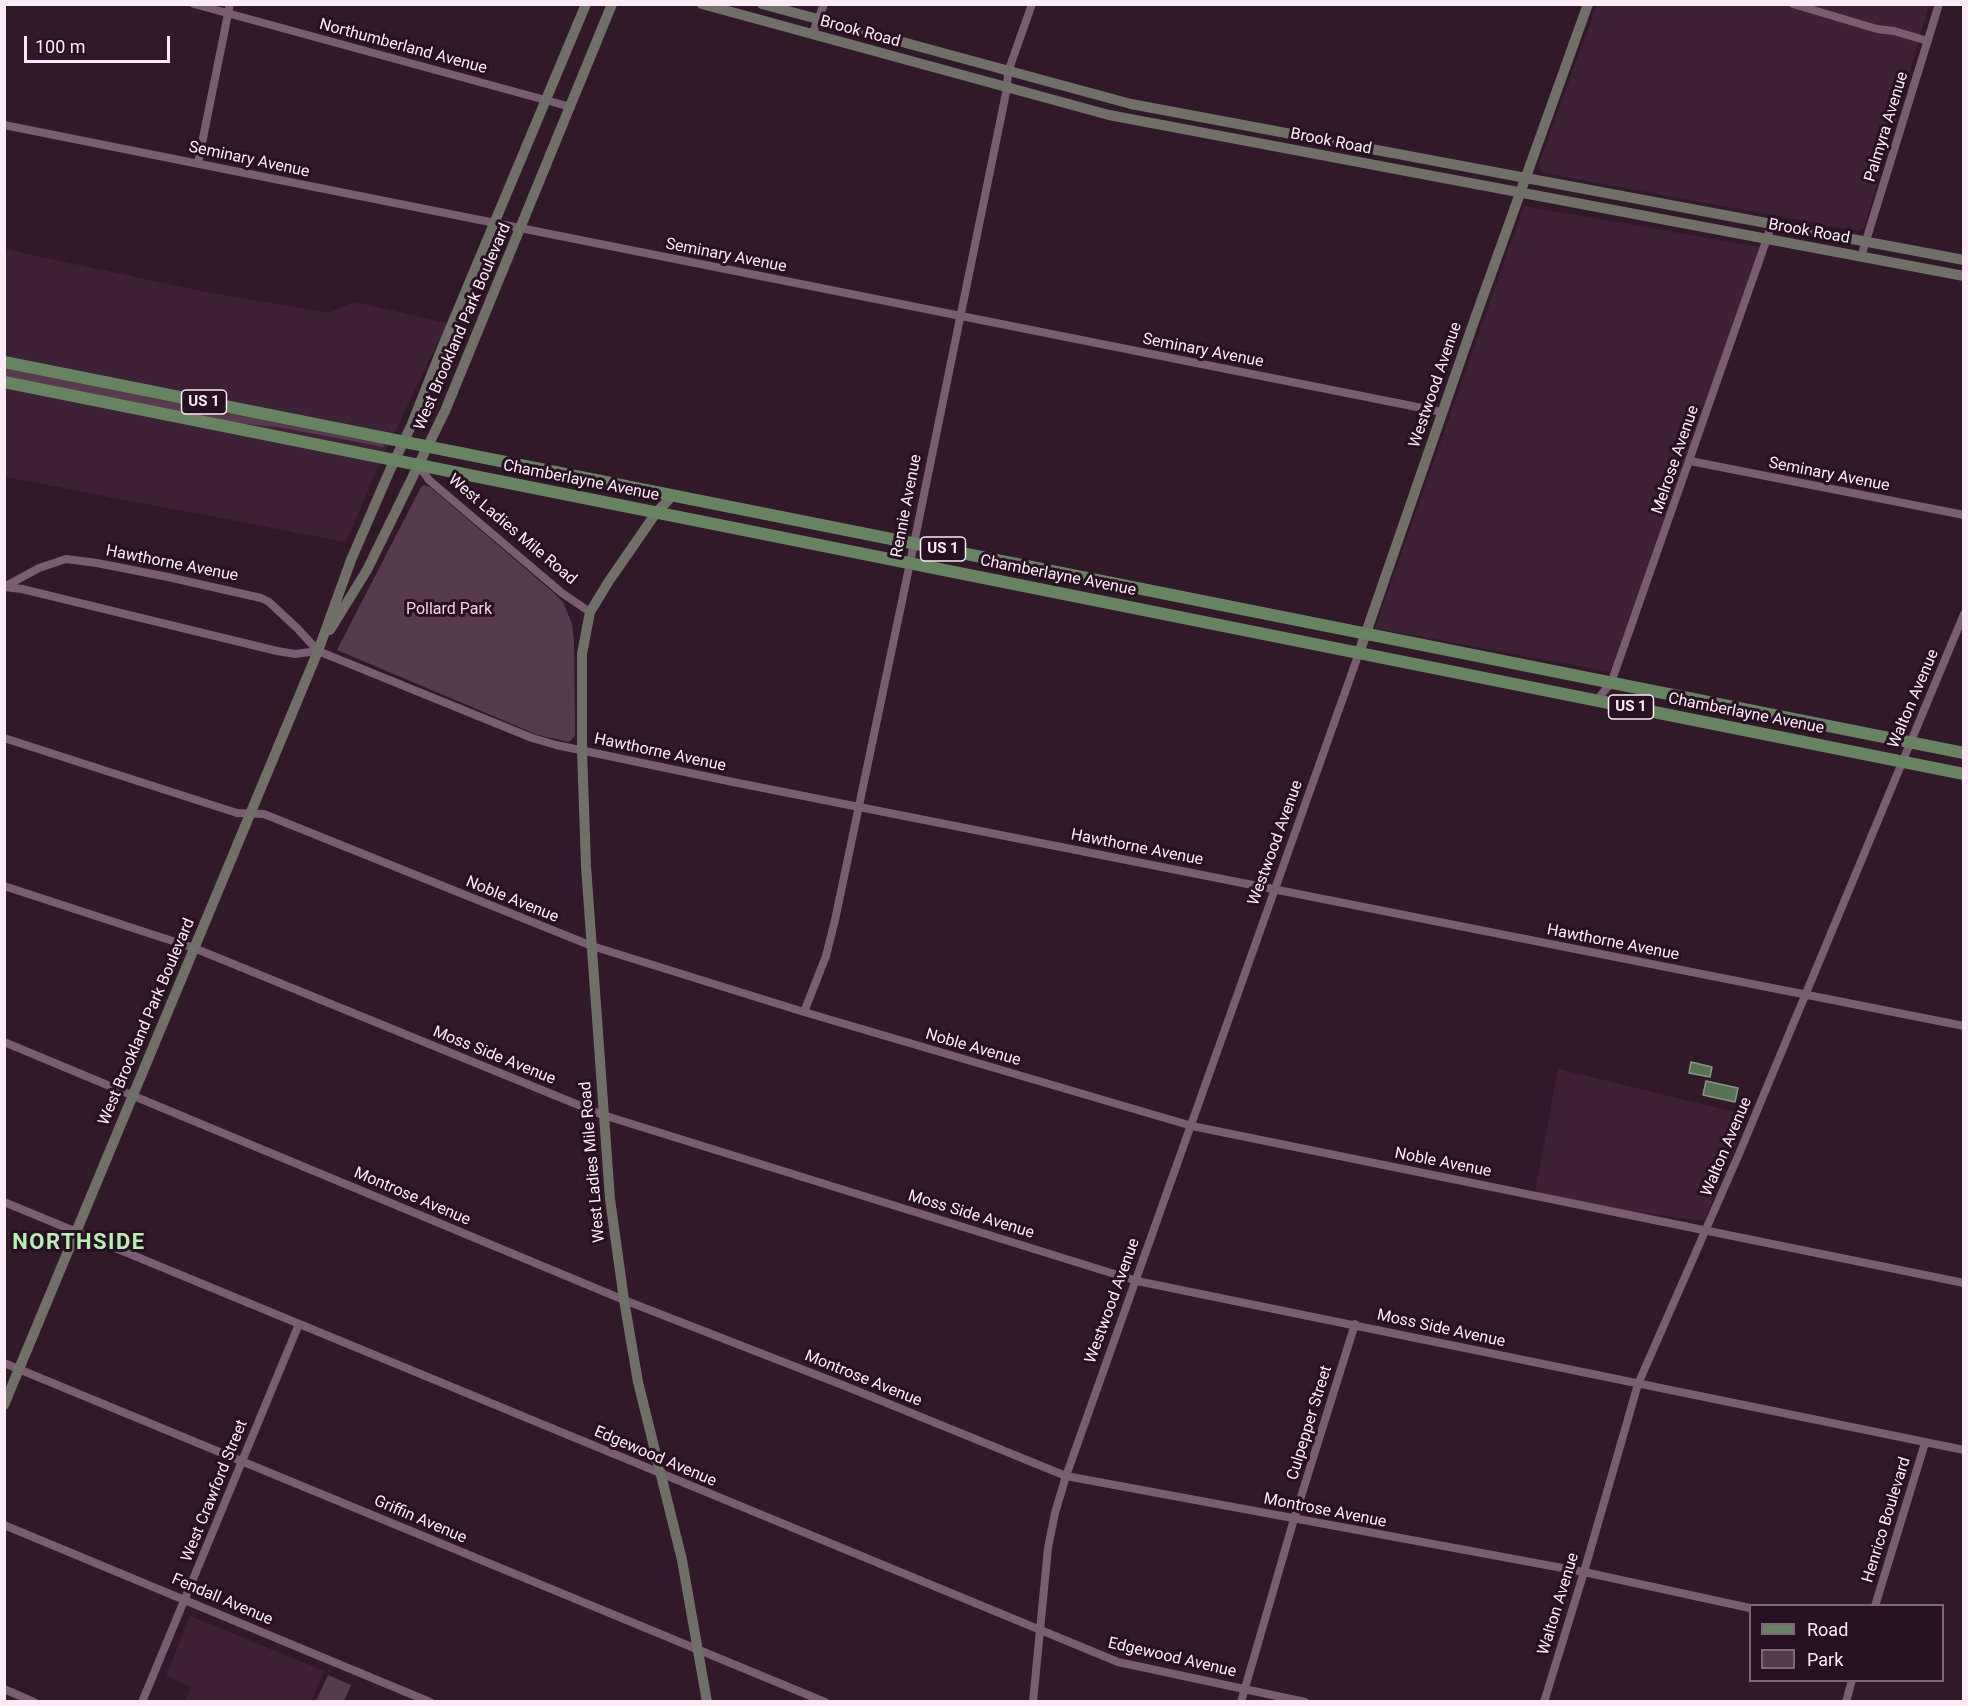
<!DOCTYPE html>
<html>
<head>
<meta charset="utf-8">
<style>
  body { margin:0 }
  #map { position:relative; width:1968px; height:1706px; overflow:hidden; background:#31192a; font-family:Roboto,sans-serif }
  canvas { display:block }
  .frame { position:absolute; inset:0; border:6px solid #fdecf7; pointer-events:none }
  .legend { position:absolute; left:1749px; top:1604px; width:195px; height:78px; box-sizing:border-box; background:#271021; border:2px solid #7d6877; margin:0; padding:8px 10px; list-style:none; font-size:18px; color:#fdecf7 }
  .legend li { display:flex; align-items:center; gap:12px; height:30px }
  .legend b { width:30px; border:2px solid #7d6877 }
  .scale { position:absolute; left:24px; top:36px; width:146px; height:27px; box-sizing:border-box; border:3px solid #fdecf7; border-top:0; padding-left:8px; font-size:18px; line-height:21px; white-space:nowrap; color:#fdecf7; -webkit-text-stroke:4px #271021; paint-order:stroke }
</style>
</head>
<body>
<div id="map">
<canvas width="1968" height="1706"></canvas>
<div class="frame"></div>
<ul class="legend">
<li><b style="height:8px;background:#688362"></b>Road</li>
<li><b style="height:16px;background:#563b4e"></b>Park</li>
</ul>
<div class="scale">100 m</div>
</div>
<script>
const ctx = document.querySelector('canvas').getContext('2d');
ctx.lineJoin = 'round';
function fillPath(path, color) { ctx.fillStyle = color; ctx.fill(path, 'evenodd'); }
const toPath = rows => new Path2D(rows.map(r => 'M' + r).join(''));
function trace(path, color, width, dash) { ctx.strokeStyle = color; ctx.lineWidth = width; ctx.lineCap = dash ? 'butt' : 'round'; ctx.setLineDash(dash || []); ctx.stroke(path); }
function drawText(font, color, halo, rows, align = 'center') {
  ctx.font = font + ' Roboto,sans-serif'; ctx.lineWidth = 6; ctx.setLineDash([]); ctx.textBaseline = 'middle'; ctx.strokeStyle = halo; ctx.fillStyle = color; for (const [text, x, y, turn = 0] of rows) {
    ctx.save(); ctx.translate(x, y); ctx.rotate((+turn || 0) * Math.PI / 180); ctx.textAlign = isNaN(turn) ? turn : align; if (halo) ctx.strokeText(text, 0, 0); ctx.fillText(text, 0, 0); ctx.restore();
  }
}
fillPath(toPath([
  [1597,5,1929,5,1864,228,1858,231,1543,173,1540,170,1539,163],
  [1524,206,1760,247,1610,672,1375,628],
  [4,249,201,291,329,313,354,302,447,323,377,469,346,542,5,477],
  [1558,1069,1748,1115,1704,1221,1534,1198],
  [190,1616,324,1671,311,1701,185,1701,191,1687,166,1676]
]), '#3f2137');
fillPath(toPath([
  [4,368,383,444,384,447,278,427,234,423,5,377],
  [424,485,430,487,554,593,563,602,572,624,574,640,575,729,575,736,569,742,538,735,337,650,421,487],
  [328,1675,351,1685,344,1701,316,1701]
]), '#563b4e');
const water = toPath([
  [1691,1062,1712,1067,1710,1077,1689,1073,1691,1062],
  [1706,1081,1738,1088,1735,1102,1703,1095,1706,1081]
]);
fillPath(water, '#567354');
trace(water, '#889785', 1.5);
trace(toPath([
  [194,4,571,107],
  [1793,4,1877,29,1894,31,1928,41],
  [812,35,824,4],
  [4,125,1442,412],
  [198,163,230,4],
  [1861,257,1939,4],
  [1690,461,1964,515],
  [419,466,429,480,562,593,590,612],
  [4,587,22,589,277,651,295,654,318,651,532,738,556,745,733,782,1964,1026],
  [4,587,39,568,66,559,97,563,168,577,261,598,269,602,297,628,318,651],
  [1596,701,1611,683,1772,224],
  [4,738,237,813,264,814,592,946,804,1012,1192,1126,1964,1283],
  [4,886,194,948,603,1115,1137,1281,1964,1450],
  [804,1012,826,956,835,920,910,563,1007,88,1008,72,1032,4],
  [4,1042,624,1300,845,1386,1066,1476,1584,1572,1750,1608],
  [4,1202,1118,1662,1305,1702],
  [4,1363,825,1702],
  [4,1525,430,1702],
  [1875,1606,1925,1443],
  [4,1689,34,1702],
  [142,1702,299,1324],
  [1033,1702,1048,1548,1055,1513,1066,1476,1359,653],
  [1241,1702,1294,1519,1355,1324],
  [1544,1702,1584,1572,1638,1384,1739,1154,1964,614],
  [1846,1702,1852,1680]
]), '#795d70', 8);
trace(toPath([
  [702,4,1109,115,1964,276],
  [762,4,1131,104,1964,260],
  [673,495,656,513,609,581,590,612,582,654,582,750,586,866,610,1199,624,1300,638,1382,682,1560,707,1702],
  [330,630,367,570,445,411,612,4],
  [1359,653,1472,327,1588,4],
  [4,1405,318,651,351,560,390,470,411,426,444,343,586,4]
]), '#707069', 10);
trace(toPath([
  [4,362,1964,753],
  [4,382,1964,774]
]), '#688362', 12);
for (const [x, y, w] of [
  [204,402,45],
  [943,549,45],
  [1631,707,45]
]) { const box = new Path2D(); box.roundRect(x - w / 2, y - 12, w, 24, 4.5); ctx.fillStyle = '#271021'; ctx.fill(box); trace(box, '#fdecf7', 1.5); }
drawText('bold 15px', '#fdecf7', null, [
  ["US 1",204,402],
  ["US 1",943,549],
  ["US 1",1631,707]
]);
drawText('16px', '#fdecf7', '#271021', [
  ["Brook Road",860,32,15],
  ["Northumberland Avenue",403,47,15],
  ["Palmyra Avenue",1887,127,-73],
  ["Brook Road",1331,142,11],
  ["Seminary Avenue",249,160,12],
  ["Brook Road",1809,232,10],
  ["Seminary Avenue",726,256,11],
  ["West Brookland Park Boulevard",463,327,-67],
  ["Seminary Avenue",1203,351,11],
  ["Westwood Avenue",1436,385,-71],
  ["Melrose Avenue",1676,460,-71],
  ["Seminary Avenue",1829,475,11],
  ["Chamberlayne Avenue",581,481,11],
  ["Rennie Avenue",907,506,-79],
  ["West Ladies Mile Road",512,530,40],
  ["Hawthorne Avenue",172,564,11],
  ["Chamberlayne Avenue",1058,576,11],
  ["Walton Avenue",1914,699,-67],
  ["Chamberlayne Avenue",1746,714,11],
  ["Hawthorne Avenue",660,753,12],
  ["Westwood Avenue",1276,843,-70],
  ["Hawthorne Avenue",1137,848,11],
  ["Noble Avenue",512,900,22],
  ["Hawthorne Avenue",1613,943,11],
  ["West Brookland Park Boulevard",147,1022,-67],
  ["Noble Avenue",973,1048,16],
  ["Moss Side Avenue",494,1056,22],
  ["Walton Avenue",1727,1147,-67],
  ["West Ladies Mile Road",593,1162,-95],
  ["Noble Avenue",1443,1163,11],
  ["Montrose Avenue",412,1197,23],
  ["Moss Side Avenue",971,1215,17],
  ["Westwood Avenue",1113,1301,-70],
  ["Moss Side Avenue",1441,1329,12],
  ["Montrose Avenue",863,1379,22],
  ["Culpepper Street",1310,1423,-73],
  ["Edgewood Avenue",655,1457,23],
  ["West Crawford Street",215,1491,-68],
  ["Montrose Avenue",1325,1511,11],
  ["Griffin Avenue",420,1520,23],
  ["Henrico Boulevard",1887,1520,-73],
  ["Fendall Avenue",222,1600,23],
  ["Walton Avenue",1559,1604,-73],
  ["Edgewood Avenue",1172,1658,13]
]);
drawText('16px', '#fccbed', '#271021', [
  ["Pollard Park",449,610]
]);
ctx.letterSpacing = '1.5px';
drawText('bold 22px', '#b7f0b3', '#271021', [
  ["NORTHSIDE",79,1243]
]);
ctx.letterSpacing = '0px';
</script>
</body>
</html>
